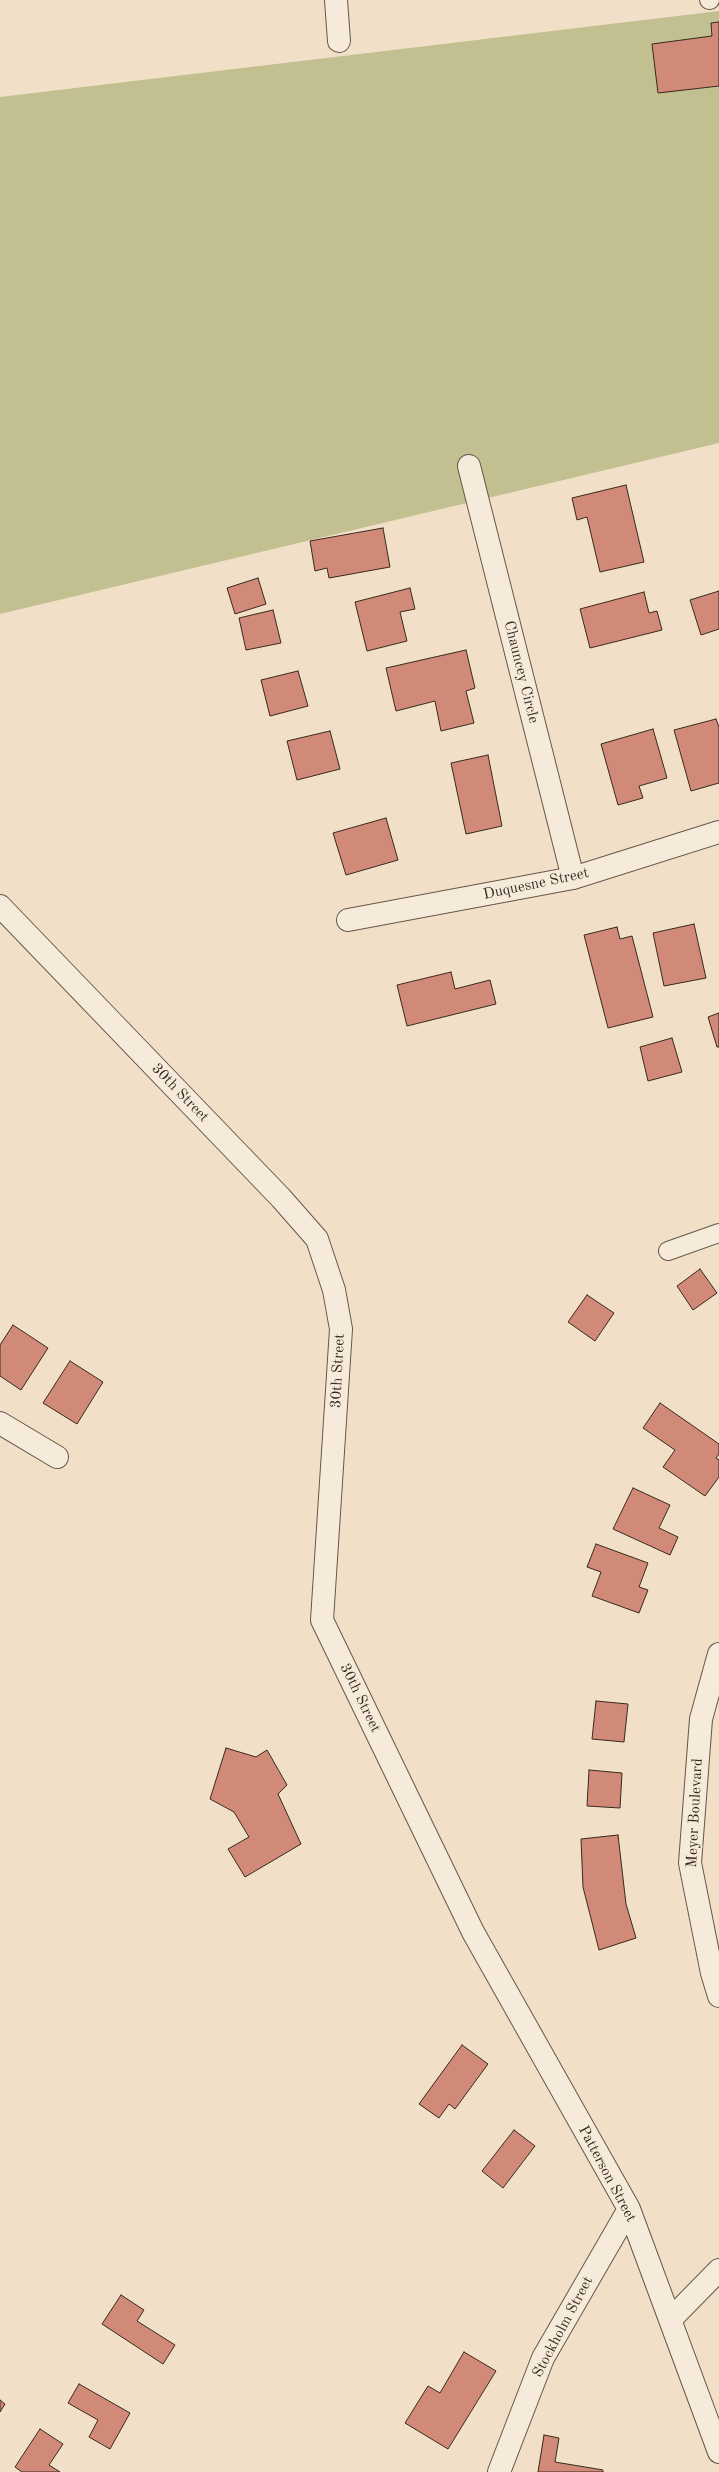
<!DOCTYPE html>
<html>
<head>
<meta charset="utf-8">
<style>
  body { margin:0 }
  canvas { display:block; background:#f1e0c7 }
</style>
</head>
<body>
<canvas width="719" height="2472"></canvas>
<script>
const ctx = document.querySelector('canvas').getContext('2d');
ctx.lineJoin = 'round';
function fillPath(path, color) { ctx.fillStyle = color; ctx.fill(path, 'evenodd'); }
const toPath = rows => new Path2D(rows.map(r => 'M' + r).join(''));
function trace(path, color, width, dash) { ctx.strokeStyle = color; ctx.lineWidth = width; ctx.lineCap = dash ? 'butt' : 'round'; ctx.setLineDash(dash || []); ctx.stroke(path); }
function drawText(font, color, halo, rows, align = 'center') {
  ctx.font = font + ' "Old Standard TT",serif'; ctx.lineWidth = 3.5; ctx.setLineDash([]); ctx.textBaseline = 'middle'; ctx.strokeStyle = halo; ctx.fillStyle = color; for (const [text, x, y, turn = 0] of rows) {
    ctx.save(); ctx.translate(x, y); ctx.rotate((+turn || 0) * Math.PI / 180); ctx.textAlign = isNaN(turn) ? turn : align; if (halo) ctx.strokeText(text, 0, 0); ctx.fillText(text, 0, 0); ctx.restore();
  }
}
fillPath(toPath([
  [719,11,719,443,0,614,0,97]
]), '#c2c090');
const building = toPath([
  [719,22,719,86,658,93,652,44,712,36,711,23,719,22],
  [626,485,644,562,600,572,587,517,577,520,572,498,626,485],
  [383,528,390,567,329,578,327,568,315,571,310,541,383,528],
  [258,578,266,604,235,614,227,588,258,578],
  [410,588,415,609,400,612,407,641,367,651,355,602,410,588],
  [719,591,719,629,701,635,690,600,719,591],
  [644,592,649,613,657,611,662,630,590,648,580,609,644,592],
  [273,610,281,643,246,650,239,618,273,610],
  [466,650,475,688,466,691,474,723,441,731,435,701,396,711,386,668,466,650],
  [298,671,308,706,270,716,261,680,298,671],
  [716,719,719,727,719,783,691,791,674,730,716,719],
  [653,729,667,778,639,786,643,798,618,805,601,744,653,729],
  [330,731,340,769,297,780,287,741,330,731],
  [488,755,502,826,466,834,451,763,488,755],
  [386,818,398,860,346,875,333,833,386,818],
  [694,924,706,978,664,986,653,933,694,924],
  [617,927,620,939,632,936,653,1017,608,1028,584,935,617,927],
  [451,972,455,989,490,980,496,1004,407,1026,397,985,451,972],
  [719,1013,719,1047,717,1047,708,1017,719,1013],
  [672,1038,682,1072,648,1081,640,1047,672,1038],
  [700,1269,717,1293,693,1310,677,1286,700,1269],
  [587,1295,614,1313,595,1341,568,1322,587,1295],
  [13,1325,48,1348,21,1390,0,1376,0,1345,13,1325],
  [70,1361,103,1382,77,1424,43,1403,70,1361],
  [660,1403,719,1444,719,1454,716,1458,719,1460,719,1477,705,1496,663,1467,675,1450,643,1428,660,1403],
  [633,1488,670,1505,659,1528,678,1537,670,1555,613,1529,633,1488],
  [596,1544,648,1563,639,1587,648,1590,639,1613,592,1596,601,1572,587,1567,596,1544],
  [596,1701,628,1704,624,1742,592,1739,596,1701],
  [226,1748,256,1757,267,1750,287,1785,278,1794,301,1844,245,1877,228,1849,249,1837,234,1812,210,1799,226,1748],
  [589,1770,622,1773,620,1808,587,1806,589,1770],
  [618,1835,626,1904,636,1938,599,1950,583,1887,581,1839,618,1835],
  [462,2045,488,2064,455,2109,449,2104,439,2118,419,2104,462,2045],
  [514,2130,535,2146,503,2188,482,2171,514,2130],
  [121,2295,144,2310,137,2321,175,2345,163,2364,102,2324,121,2295],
  [464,2352,496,2371,448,2449,405,2423,428,2386,440,2393,464,2352],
  [79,2384,130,2413,110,2449,89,2437,98,2420,68,2403,79,2384],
  [0,2400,5,2404,0,2412,0,2400],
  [40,2429,63,2444,49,2465,60,2472,22,2472,15,2467,40,2429],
  [544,2435,559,2438,555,2462,603,2470,603,2472,538,2472,544,2435]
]);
fillPath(building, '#d28a78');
trace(building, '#37291e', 1);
const lane = toPath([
  [709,0,710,0],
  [668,1251,719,1233]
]);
const street = toPath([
  [336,0,339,41],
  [469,466,573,878],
  [0,906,281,1198,317,1239,334,1290,341,1329,322,1620,473,1932,629,2209,719,2452],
  [348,920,573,878,719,832],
  [0,1423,57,1457],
  [719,1654,701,1719,690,1863,712,1973,719,1996],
  [670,2320,719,2270],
  [499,2472,543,2358,629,2209]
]);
trace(lane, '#665748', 20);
trace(street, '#665748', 24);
trace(lane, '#f6ebdb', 18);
trace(street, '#f6ebdb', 22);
drawText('15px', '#37291e', '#f6ebdb', [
  ["Chauncey Circle",521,672,76],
  ["Duquesne Street",536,884,-12],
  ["30th Street",180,1093,46],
  ["30th Street",338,1371,-87],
  ["30th Street",360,1698,64],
  ["Meyer Boulevard",695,1813,-87],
  ["Patterson Street",607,2174,62],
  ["Stockholm Street",563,2327,-62]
]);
</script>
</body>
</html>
